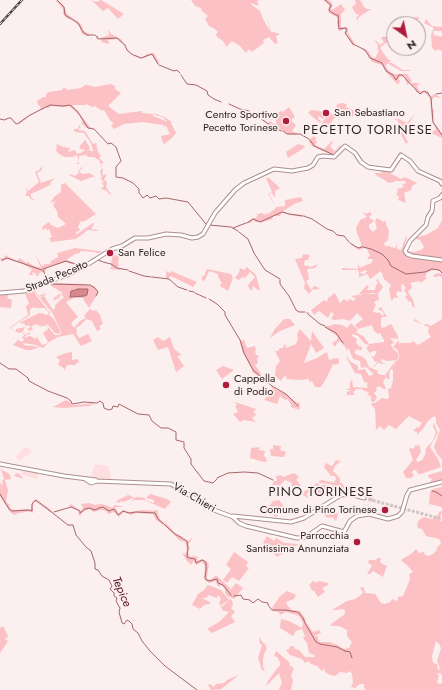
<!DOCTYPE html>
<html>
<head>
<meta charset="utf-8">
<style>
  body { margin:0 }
  #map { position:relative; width:442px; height:690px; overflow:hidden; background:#fcefef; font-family:Jost,sans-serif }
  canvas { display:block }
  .north { position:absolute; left:386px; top:16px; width:40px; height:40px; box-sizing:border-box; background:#fcefef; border:1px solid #a89c9c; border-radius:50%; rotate:147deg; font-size:11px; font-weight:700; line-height:16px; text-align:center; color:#2b1f20 }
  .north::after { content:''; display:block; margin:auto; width:14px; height:18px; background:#af1b3d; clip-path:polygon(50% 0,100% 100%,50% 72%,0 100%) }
</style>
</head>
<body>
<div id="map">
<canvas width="442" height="690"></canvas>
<div class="north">N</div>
</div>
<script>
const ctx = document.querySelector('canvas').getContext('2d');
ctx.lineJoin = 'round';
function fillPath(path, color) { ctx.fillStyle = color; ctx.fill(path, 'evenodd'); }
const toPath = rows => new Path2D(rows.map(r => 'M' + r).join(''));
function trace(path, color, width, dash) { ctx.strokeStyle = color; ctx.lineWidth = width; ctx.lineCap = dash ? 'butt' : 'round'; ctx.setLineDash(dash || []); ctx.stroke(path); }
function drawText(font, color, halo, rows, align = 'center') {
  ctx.font = font + ' Jost,sans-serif'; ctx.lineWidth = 3.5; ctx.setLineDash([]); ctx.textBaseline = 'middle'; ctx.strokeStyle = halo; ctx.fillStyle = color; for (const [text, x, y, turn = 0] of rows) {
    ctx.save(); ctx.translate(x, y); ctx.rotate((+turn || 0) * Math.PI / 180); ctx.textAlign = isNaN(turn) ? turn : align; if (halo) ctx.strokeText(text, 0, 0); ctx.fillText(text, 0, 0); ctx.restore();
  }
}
fillPath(toPath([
  [24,448,28,448,32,452,19,461,16,457],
  [95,464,108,466,112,480,93,478,91,475],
  [24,470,38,472,37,479,20,474]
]), '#fededf');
fillPath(toPath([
  [55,0,60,2,64,6,67,14,81,24,84,31,89,34,89,36,87,36,82,34,79,26,73,20,66,18,63,13,63,9],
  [91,0,96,2,101,0,124,14,118,19,108,8,103,11],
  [191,0,259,0,257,1,259,6,251,3,252,5,260,11,264,21,269,29,269,24,266,19,269,23,270,31,280,34,276,36,278,44,276,42,277,43,275,44,269,37,263,40,264,43,252,52,249,49,246,53,240,46,232,41,227,46,228,49,223,41,217,37,216,34,218,32,215,29,209,26,205,19,208,16,202,11,201,8,195,6],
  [323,0,328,0,331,2,333,6,331,9,332,10,341,4,345,10,341,14,341,27,347,27,348,33,355,44,354,45,355,46,352,45,348,37,345,34,345,28,341,31,338,30,337,23,338,18,328,12,329,5],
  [355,0,360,0,364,7,367,9,371,9,359,17,357,20,359,27,356,18,359,15,355,13,352,7,356,4],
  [420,17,414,24,400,24,398,21,402,19],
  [426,19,432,26,442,27,442,31,434,31,433,33,434,35,442,37,442,51,438,49,436,51,432,48,431,35,434,28,424,23],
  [108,29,111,34,121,39,128,51,134,55,142,58,147,54,154,53,159,62,158,65,153,56,151,55,141,59,132,55,127,51,124,45,117,39,108,40,109,44,101,42,102,39,96,38,97,37,100,38,109,35],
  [384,36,385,37,387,36,389,40,380,48,387,58,392,62,390,61,389,63,392,63,403,70,412,70,408,71,401,71,387,63,386,67,390,72,395,74,407,74,412,81,407,85,405,78,401,76,398,79,400,80,399,84,396,83,387,73,382,65,372,62,367,53,363,50,363,48,368,51,372,57,375,58,379,51,377,49,378,46,374,38,380,45,384,42,381,38],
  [412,83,420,83,417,86,419,91,428,91,430,97,434,94,442,98,434,97,432,100,432,108,434,110,433,122,442,134,442,138,431,133,436,129,432,122,430,98,424,92,421,94,416,92,415,88,410,84],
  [111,84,115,86,115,89,121,93,108,106,119,114,142,111,142,113,153,114,153,116,168,122,162,117,155,115,153,113,164,117,172,122,171,123,176,133,171,139,164,144,162,141,161,136,170,134,166,126,163,127,164,125,142,122,124,124,114,129,111,125,114,124,110,120,104,110,102,111,95,106,92,107,87,104,85,105,72,105,78,111,90,127,94,129,93,129,87,128,81,123,83,121,79,115,69,106,65,107,51,106,49,108,45,108,30,116,20,124,17,124,30,115,41,110,40,106,38,105,37,101,43,97,46,97,46,94,49,92,62,90,64,87,67,90,81,88,85,85,92,86,95,87],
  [341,103,347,104,346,107,355,111,353,117,335,113,335,111,339,112,336,105],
  [289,107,295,117,291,120,296,125,292,131,298,134,296,135,287,134,282,131,277,130,270,126,262,119,250,112,254,112,268,123,270,121,274,124,277,123,273,115,273,113,276,111,277,113,282,111,283,112],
  [311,110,327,112,328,113,325,113,326,115,323,119,319,116,318,119,321,121,322,120,320,123,308,113],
  [329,113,337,115,326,129,321,124],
  [415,114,406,128,409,127,411,130,403,133,408,142,406,144,399,131,401,129,398,124,398,121,394,119,399,119,407,123],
  [79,125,81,128,79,128,79,130,85,131,93,144,96,143,98,152,101,156,99,158,104,163,101,164,103,170,102,173,104,176,105,174,107,175,104,179,107,183,106,187,111,194,110,195,107,191,101,189,104,186,101,182,105,183,100,178,102,177,100,172,102,168,99,160,94,157,88,157,86,155,79,156,79,164,76,164,79,162,77,155,72,157,65,157,59,154,56,151,57,145,55,143,63,147,70,148,68,152,75,150,77,154,81,153,85,150,84,149,82,150,79,147,85,140,89,146,90,150,88,151,93,151,91,143,84,133,75,132,74,130,73,129,78,129],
  [314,136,316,138,315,140,317,142,315,145,324,149,332,141,333,142,330,146,335,151,340,145,341,146,333,154,334,156,312,146,308,141],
  [298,144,305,146,304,148,288,158,286,152],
  [42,166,42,170,37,173,41,183,55,178,51,182,50,185,31,194,31,197,35,201,31,199,29,196,25,196,27,192,25,187,28,191,39,182,35,172,39,170],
  [82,167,83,168,79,171,82,174,90,173,95,177,92,177,81,181,69,175,71,174,75,176,79,173,78,171],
  [390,170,390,173,401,179,405,177,417,183,412,186,411,190,404,193,406,203,398,200,399,196,396,195,398,191,397,189,404,187,402,185,406,183,405,181,395,181,394,182,388,183,386,181,376,175,375,173,383,173,381,172,381,171],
  [266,178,269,178,280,188,275,191,275,198,272,193,269,194,276,207,285,206,285,200,301,197,303,201,296,203,283,211,290,214,302,215,303,217,289,215,282,212,280,216,274,216,272,218,273,219,263,222,256,222,253,220,251,223,246,223,253,218,256,218,258,215,256,213,258,214,262,213,265,215,266,213,268,214,275,209,276,207,268,194,272,192],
  [65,183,96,214,85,221,80,222,78,227,80,230,75,233,77,234,93,223,94,224,91,229,99,230,97,231,88,230,76,239,51,242,50,239,48,239,52,237,49,229,47,230,46,228,43,230,42,227,49,222,51,225,58,228,66,224,58,217,57,211,53,205,56,201,51,203,51,202,54,197,61,192,61,185],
  [364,212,366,214,370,212,372,214,369,217,372,220,374,220,374,221,369,225,369,228,373,232,377,228,375,221,377,218,384,222,386,220,386,224,389,231,388,240,384,243,385,246,390,246,390,247,396,248,397,242,397,249,401,250,406,236,407,237,404,248,407,253,408,251,414,252,421,250,424,247,420,240,413,238,426,235,438,228,442,220,442,278,440,276,435,277,433,276,437,273,442,274,441,272,437,270,431,270,427,273,425,277,427,278,421,283,419,281,410,283,412,286,411,289,409,290,408,292,413,300,415,308,412,306,411,301,409,302,405,297,407,295,404,290,406,288,403,284,401,285,402,291,401,292,398,291,396,294,398,297,396,298,394,297,393,300,391,300,389,289,391,285,384,279,381,271,370,279,367,274,359,277,359,273,365,274,367,271,366,270,359,273,358,270,342,270,342,268,358,269,358,264,360,268,366,265,370,264,372,262,373,259,368,259,367,258,370,256,367,249,364,248,359,250,350,244,359,248,361,246,361,243,357,233,356,228,360,220,367,217,363,213],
  [75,248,106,252,96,253,95,252,80,251,80,253,75,254,66,260,83,266,93,258,97,259,82,267,65,262,52,266,47,268,45,272,40,272,38,276,35,275,37,274,32,272,33,275,29,275,32,269,23,264,7,259,2,262,0,259,0,258,4,259,5,255,17,261,20,258,26,263,28,262,34,266,41,268,36,256,42,266,45,264,50,264,51,261,58,257,57,253],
  [107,254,119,256,118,263,119,266,117,268,123,270,110,269,111,267,113,268,111,266,112,257,105,255],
  [303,254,310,255,308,260,305,260,304,265,311,267,318,264,315,268,307,269,309,279,306,281,311,290,314,286,320,288,316,290,313,289,309,294,304,288,305,283,295,259,302,258],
  [247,267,256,275,260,290,258,290,253,286,252,291,249,288,248,285,255,277,250,272,245,278,242,277,239,280,235,278,240,271,239,270,240,268,244,270],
  [207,269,231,274,233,278,228,291,220,286,222,282,220,281,220,279,218,277,218,274,209,271,205,280,202,281,202,276,204,276],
  [166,271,170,273,171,271,197,282,193,287,173,277,170,276,168,279,166,278],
  [378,279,379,282,383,287,378,294,359,294,367,285,369,286,367,290,375,290,376,285,378,283,376,280],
  [56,283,81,284,94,286,98,293,89,308,83,299,85,298,74,298,66,302,78,317,71,323,74,328,80,321,86,318,84,316,90,309,93,311,96,310,100,315,103,324,99,326,101,329,97,331,92,321,87,319,82,323,82,324,76,328,77,331,76,332,79,338,88,334,92,341,81,346,73,334,58,337,49,342,43,348,36,345,23,343,24,345,40,347,31,350,26,350,13,345,18,340,22,342,24,340,22,337,24,336,23,332,19,333,9,328,28,315,26,306,29,304,25,293,28,290,38,287,45,286,36,291,35,294,51,314,49,314,47,310,44,308,35,308,34,307,38,305,30,309,30,315,10,328,16,331,16,329,25,327,23,332,25,334,24,334,26,335,29,332,30,334,25,336,25,338,29,336,33,337,34,339,37,337,42,345,46,344,48,342,43,333,47,330,48,328,46,325,55,335,60,335,61,332,53,314,40,298,43,295,39,297,36,294,37,293,38,296,46,293,44,296,53,310,55,308,55,305,64,297,61,294,59,299,58,298,54,301,56,298,54,300,53,299,56,296,58,298,57,295,63,293,51,286,51,284],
  [74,289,84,289,87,295,86,296,70,297],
  [0,293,10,293,7,298,12,300,11,308,0,307],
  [335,293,340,303,344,299,348,302,348,300,350,299,353,301,356,299,351,296,372,293,378,294,379,300,375,301,374,303,376,304,373,312,378,313,379,312,383,316,384,315,383,312,378,309,381,307,387,317,382,317,381,320,381,327,383,328,391,324,398,336,398,339,390,338,394,343,390,345,392,346,393,349,397,352,398,354,398,358,391,369,399,358,398,350,393,347,399,340,399,345,400,343,411,343,413,341,418,345,431,337,428,332,429,327,423,325,415,321,414,322,414,320,415,319,423,325,426,324,431,326,442,319,442,459,437,454,434,447,440,430,436,423,436,418,434,416,428,421,423,429,417,435,417,432,413,431,417,427,419,428,422,422,420,422,409,416,396,429,389,425,384,430,380,426,376,430,375,409,371,404,373,403,375,403,382,398,386,399,389,398,388,389,391,388,393,381,393,370,391,369,389,373,390,379,386,378,386,374,389,370,386,374,385,379,383,382,386,389,384,389,379,386,376,388,377,390,374,393,377,397,375,401,373,402,371,401,371,396,367,395,369,392,364,391,362,389,356,389,355,391,353,392,354,395,347,395,347,392,352,390,346,390,350,388,350,383,352,379,353,387,368,388,367,385,368,383,364,382,361,374,355,373,347,359,346,355,350,361,358,366,358,370,365,369,369,376,374,374,366,367,361,368,360,361,353,359,349,349,347,349,347,353,346,348,340,341,337,343,335,347,332,343,337,340,338,337,325,327,335,324,342,325,347,328,351,323,358,330,356,332,364,337,369,344,384,342,384,340,380,333,378,334,374,331,372,325,358,329,355,325,363,319,357,313,350,321,343,319,334,320,331,319,334,314,331,312,328,318,319,311,314,315,311,310,324,300,327,302,328,298],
  [353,334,358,336,365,344,369,345,366,348,370,353,373,351,377,351,374,357,371,355,375,362,378,361,373,368,379,362,381,364,385,363,381,362,381,359,387,361,396,360,385,375,381,375,377,373,378,371,369,367,366,360,363,357,355,354,355,351,358,349,361,352,360,350,362,350,362,346,360,347,356,343,357,339,352,336],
  [39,313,40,313,41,314,42,313,46,315,48,314,54,319,60,331,59,334,55,333,46,323,47,325,41,327,40,327,45,324,40,326,36,324,31,327,33,329,30,331,27,329,31,327,28,325,26,326,24,323,21,324,21,322],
  [284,319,290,319,295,325,280,331,270,338,274,330],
  [300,329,311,341,312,331,324,348,316,353,311,344,304,363,317,358,327,352,329,360,336,358,339,359,339,365,338,363,336,365,333,364,327,377,321,387,315,387,312,381,309,382,309,379,301,380,286,379,287,377,284,376,281,381,275,376,276,366,280,361,275,351,278,351,280,348,283,348,285,343,286,348,296,344,298,339,297,334],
  [158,337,163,341,170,337,174,349,182,355,177,356,184,366,176,372,168,347,158,350,153,340],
  [241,339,242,341,244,340,247,348,255,346,256,351,255,351,256,355,258,355,259,357,257,358,258,363,255,365,260,372,261,376,269,382,269,384,266,384,264,382,265,381,252,372,252,369,243,353,240,342],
  [72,352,72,360,78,359,79,363,76,363,76,365,67,365,64,371,64,368,58,365,60,360,56,357,66,353],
  [223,366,234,370,222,379,216,370],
  [272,387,286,394,297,403,299,402,300,404,299,410,291,407,291,404,287,399,285,400,280,396,277,404,264,400,268,395],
  [66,400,70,402,72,405,74,405,95,403,90,406,63,408,53,407],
  [235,402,256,409,253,413,257,414,252,418,256,422,243,420,240,422,233,414,238,412,235,406,237,405],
  [434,423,438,433,430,447,438,459,441,467,421,474,418,474,416,470,414,470,412,472,414,476,411,478,406,478,403,472,413,460,409,449,410,448,414,449,415,445,417,446,419,444,421,452,416,460,418,462,422,460,425,455,426,448,433,441,436,432,433,427],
  [273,445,281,446,280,450,286,452,284,457,271,456,270,449,273,449],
  [260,447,259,450,265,451,264,456,266,458,266,460,268,461,264,462,250,458,251,448],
  [336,460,341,461,335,466,333,471,340,478,340,483,342,483,344,486,357,486,358,488,363,487,366,489,368,487,369,489,367,493,370,498,372,496,375,502,372,502,366,495,352,489,345,488,344,490,346,491,343,492,340,490,340,486,339,488,330,484,319,483,319,481,322,480,335,483,334,481,336,480,335,476,331,476,324,467,326,463,332,466],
  [0,466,2,470,8,473,10,475,15,476,15,474,18,473,24,479,10,475,11,479,5,480,8,490,6,502,9,504,11,509,16,510,27,509,31,509,32,502,35,499,50,509,52,511,52,513,36,502,34,502,33,505,33,513,29,511,27,512,19,513,14,515,10,512,0,496,0,481,1,485,3,484,2,481,4,479],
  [442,471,442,482,429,484,432,479,429,478,428,475],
  [294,473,299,477,296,480,299,482,298,483,301,485,298,488,296,486,291,486,292,483,285,480,280,485,272,485,274,481,277,481,276,476,281,475,283,477],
  [317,483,320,485,328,485,335,487,332,488,331,487,327,488,318,497,317,496,319,493,318,492,315,495,312,491,307,493,308,498,303,495,304,492],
  [442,487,442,507,429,504,430,492,433,489],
  [150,494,167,499,171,502,165,509,144,500,135,500,129,502,133,500,133,498,123,502,121,501,119,503,116,502,118,500,128,495,135,498,137,497,145,498,145,500,154,503,154,500,146,498],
  [279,500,284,507,284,508,276,511,278,516,275,517,268,508,273,501],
  [89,503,95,505,101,504,108,506,112,508,115,505,119,506,122,506,122,507,115,507,119,514,123,510,130,512,144,510,153,511,156,510,158,511,158,514,160,519,163,522,165,521,163,525,156,520,153,514,136,513,131,515,124,512,119,517,114,512,108,514,106,511,101,510,93,512,90,509,84,511,80,516,78,514,79,511,69,506,71,504,81,511,83,508,81,504],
  [328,504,329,510,338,514,336,521,332,517,331,518,326,517,323,512,321,507],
  [440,511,442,512,439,520,442,522,442,675,440,673,437,674,439,676,437,682,439,684,442,683,442,690,366,690,364,688,364,684,360,684,355,688,351,687,353,683,352,674,350,671,347,673,340,672,335,676,330,675,325,672,324,668,322,671,316,665,315,666,313,664,312,665,308,661,305,663,302,659,290,655,286,650,289,649,290,646,292,647,293,645,295,649,299,650,305,657,315,657,314,655,309,653,307,643,303,638,305,636,302,629,296,631,293,636,280,628,281,619,289,621,300,627,302,628,303,623,299,616,286,612,280,615,279,612,273,611,272,608,280,596,287,591,296,595,294,599,286,602,287,605,292,610,300,611,306,620,305,621,313,632,319,630,321,633,314,636,318,636,318,640,320,642,329,642,338,645,342,648,345,649,349,648,352,642,347,636,347,630,339,626,331,626,331,624,345,614,345,611,343,609,336,610,332,610,347,601,355,599,362,594,363,592,360,588,362,587,364,588,365,593,375,594,381,603,385,604,390,602,392,599,397,601,398,599,398,597,403,596,409,582,410,578,409,574,413,572,406,564,405,564,401,560,411,554,416,549,419,553,424,552,425,555,428,556,433,554,437,550,436,549,441,543,439,539,426,536,422,529,418,528,417,524,419,520,424,517,432,519,437,516],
  [436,641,439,644,441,648,437,661,440,669,438,670,437,664,433,663,432,656],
  [170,516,166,523,175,533,183,537,183,539,188,541,193,537,188,545,190,548,188,551,188,554,191,557,193,556,198,557,197,561,203,559,209,564,207,578,210,580,215,576,217,576,230,588,230,590,236,583,243,588,234,599,227,596,225,593,225,589,221,585,219,587,217,585,216,581,209,583,204,578,205,566,202,562,196,565,194,561,191,565,187,561,182,553,185,554,187,549,185,542,180,541,164,525],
  [267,536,274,541,276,538,284,543,299,544,277,557,273,553,276,549,273,547,268,549,266,547,267,546,263,543],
  [234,552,248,562,246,566,249,568,239,581,232,577,227,583,223,580,231,569,226,565],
  [378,558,381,558,380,562,381,563,387,566,383,577,373,571,370,574,367,574,372,565,368,563,369,560,375,560],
  [313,581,317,583,318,581,328,583,328,585,322,588,325,592,318,597,314,591,313,591,310,588,311,587,309,585],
  [208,585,221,590,229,600,220,606,219,602,221,600,220,597,218,595,217,598,209,595,206,598,202,598,211,603,209,604,204,605,200,609,192,605,198,594,204,590],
  [230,599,232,600,233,605,231,608,235,612,231,616,235,622,212,633,207,629,219,622,229,612,222,610,222,608,220,607,223,606],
  [3,626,9,638,7,637,5,639,8,641,0,653,0,628],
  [259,637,264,644,266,643,265,645,267,648,264,654,263,660,263,667,265,671,262,670,258,658,262,645,260,644],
  [276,651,289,662,290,666,294,668,291,676,293,680,291,690,280,690,279,689,282,683,279,673,266,686,268,681,278,667,280,666,280,662,277,657,274,656],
  [239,675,221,689,211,690,208,685,210,684,214,687,216,684,224,683,227,680]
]), '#fcc1c4');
const water = toPath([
  [78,289,88,289,87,295,85,296,70,297,71,291,78,289]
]);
fillPath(water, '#d9868c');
trace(water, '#a5676c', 1);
trace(toPath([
  [57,0,64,7,65,15,78,23,83,32,87,35,94,35],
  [325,0,331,5,329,10,331,12,336,15,338,15,339,29,346,28,347,30,345,33,353,44,365,50,370,58,382,63,386,71,393,75,396,80,399,75,402,75,420,94,424,91,428,93,431,98,433,122,442,135],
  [95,35,96,36],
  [97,36,97,38,99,39,117,38,125,45,127,50,133,55],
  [134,55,141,58,152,54,158,64],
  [159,65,174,71,177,70,180,73],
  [181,75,187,84,196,85,207,91,208,95,214,99,221,102],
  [436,94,442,93],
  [229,104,240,109,249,111],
  [250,112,253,113,271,126,281,131],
  [0,119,4,120,9,118,11,118,15,123,17,124,30,115,50,105,63,106,70,105,77,111,88,128,94,129,108,144,111,143,116,147,121,161,116,167,116,177,123,178,133,183,139,189,139,193,143,198,147,195,150,198,156,196,159,199,166,198,188,202,206,224],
  [283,131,287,134,300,134,309,139],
  [310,140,314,146,334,155],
  [304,216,312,219,327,229,333,231,337,235,344,236,349,242],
  [247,223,253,219,260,222,282,212,289,214,303,216],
  [209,225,231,227,238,231],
  [233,228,246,223],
  [239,232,248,239,254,253,265,270,280,279],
  [350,243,358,248,362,247],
  [363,247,371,249,382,254,388,260,391,266,406,274,425,272,432,269,439,270,442,273],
  [2,260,7,258,42,270],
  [98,260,103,262,111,264],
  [90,261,94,258,96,259],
  [111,264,117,268,128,270],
  [43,269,66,261,82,266],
  [43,270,48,281],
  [129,271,144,276,151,277],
  [152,277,169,279,178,287,187,290],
  [280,280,280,284,289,296,296,310,299,312,305,312],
  [51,284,90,285,95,288,98,292,96,296],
  [189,291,194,292],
  [195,293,206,298],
  [209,299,217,304,225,312,225,315,240,340,244,353,253,370,272,386],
  [307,313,308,313],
  [308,314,320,324,325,326],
  [325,327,336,333,343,343],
  [0,363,9,369,16,369,28,378,29,381,48,391,67,398,71,401,72,404,84,402,97,403,100,401,103,403,104,408,109,410,112,409,113,406,118,407,119,404,138,414,149,415,152,421,161,428,168,428,176,432,176,440,184,442],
  [272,386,286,394,298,406],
  [184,443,184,448,191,459,191,464,204,481,213,483,217,479],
  [217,478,228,473,244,472,258,473,273,480],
  [432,491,436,492,442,496],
  [0,494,9,509,12,511,28,510,32,511,32,504,36,500,68,525,73,525,76,535,86,547,91,551,95,563,95,569,98,570,102,576,109,580,112,586,110,589,114,593,114,596,117,598,116,601,120,608,119,612,122,623,124,624,127,620,129,621,132,624,133,629,138,633,142,641,150,651,165,666,197,690],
  [54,512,71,507,80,511,80,513,85,509,89,508,95,510,99,508,103,507,109,511,114,509,118,515,123,511,129,513,136,512,155,513,158,519,175,534,187,541,188,549,187,557,189,558,195,559,196,563,202,560,206,562,206,570,205,578,206,580,209,581,217,579,218,583,223,585,231,595],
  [234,596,241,595,243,599,250,600,253,603,258,599,262,602,268,603,268,605,272,610,285,610,297,612],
  [298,612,303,618,305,623,316,642,320,644,337,647,345,651],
  [345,651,350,652,352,658]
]), '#a5676c', 1);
trace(toPath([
  [364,498,442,519]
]), '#d2c5c6', 3, [3, 1.5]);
const major = toPath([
  [442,195,440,198,433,201,432,211,428,217,426,225,410,241,405,251,407,254,412,256,442,260],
  [0,293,24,291,67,275,82,268,112,249,122,246,135,238,148,238,166,234,181,235,192,238,198,237,203,234,215,213,235,190,244,183,274,169,292,171,308,168,313,165,318,157,323,156,334,157,345,146,355,153,361,162,368,167,375,168,391,170,401,155,410,161,418,171,440,181,442,184],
  [0,464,64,476,96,480],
  [85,479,91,483,97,481,171,484,214,510,233,517,239,523,246,526,297,538,306,537,322,526,344,532,350,521,357,516,369,514,388,519,398,516,402,512,407,495,410,490,442,482],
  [233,516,291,522,304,518,341,495,351,494,364,498]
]);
trace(major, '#ad8f91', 5);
trace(major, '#fff', 3);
const rail = toPath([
  [0,24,22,0]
]);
trace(rail, '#514445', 2.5);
trace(rail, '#fcefef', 1, [3]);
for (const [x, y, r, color] of [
  [326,113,4,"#af1b3d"],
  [286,121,4,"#af1b3d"],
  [110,253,4,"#af1b3d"],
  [226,385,4,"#af1b3d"],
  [385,510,4,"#af1b3d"],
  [357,542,4,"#af1b3d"]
]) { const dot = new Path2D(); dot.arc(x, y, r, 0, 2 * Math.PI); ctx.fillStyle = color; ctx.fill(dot); trace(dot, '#fcefef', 1.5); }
drawText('11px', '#2b1f20', '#fcefef', [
  ["San Sebastiano",334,113],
  ["Centro Sportivo",278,115,"right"],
  ["Pecetto Torinese",278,128,"right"],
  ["San Felice",118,253],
  ["Cappella",234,379],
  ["di Podio",234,392],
  ["Comune di Pino Torinese",377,510,"right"],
  ["Parrocchia",349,536,"right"],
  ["Santissima Annunziata",349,549,"right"]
], 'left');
drawText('11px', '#2b1f20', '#fcefef', [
  ["Strada Pecetto",57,277,-23],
  ["Via Chieri",194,498,30]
]);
drawText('italic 12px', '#5c1220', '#fcefef', [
  ["Tepice",121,592,67]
]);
ctx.letterSpacing = '1px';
drawText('13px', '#2b1f20', '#fcefef', [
  ["PECETTO TORINESE",368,131],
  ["PINO TORINESE",321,493]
]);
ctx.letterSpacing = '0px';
</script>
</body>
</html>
